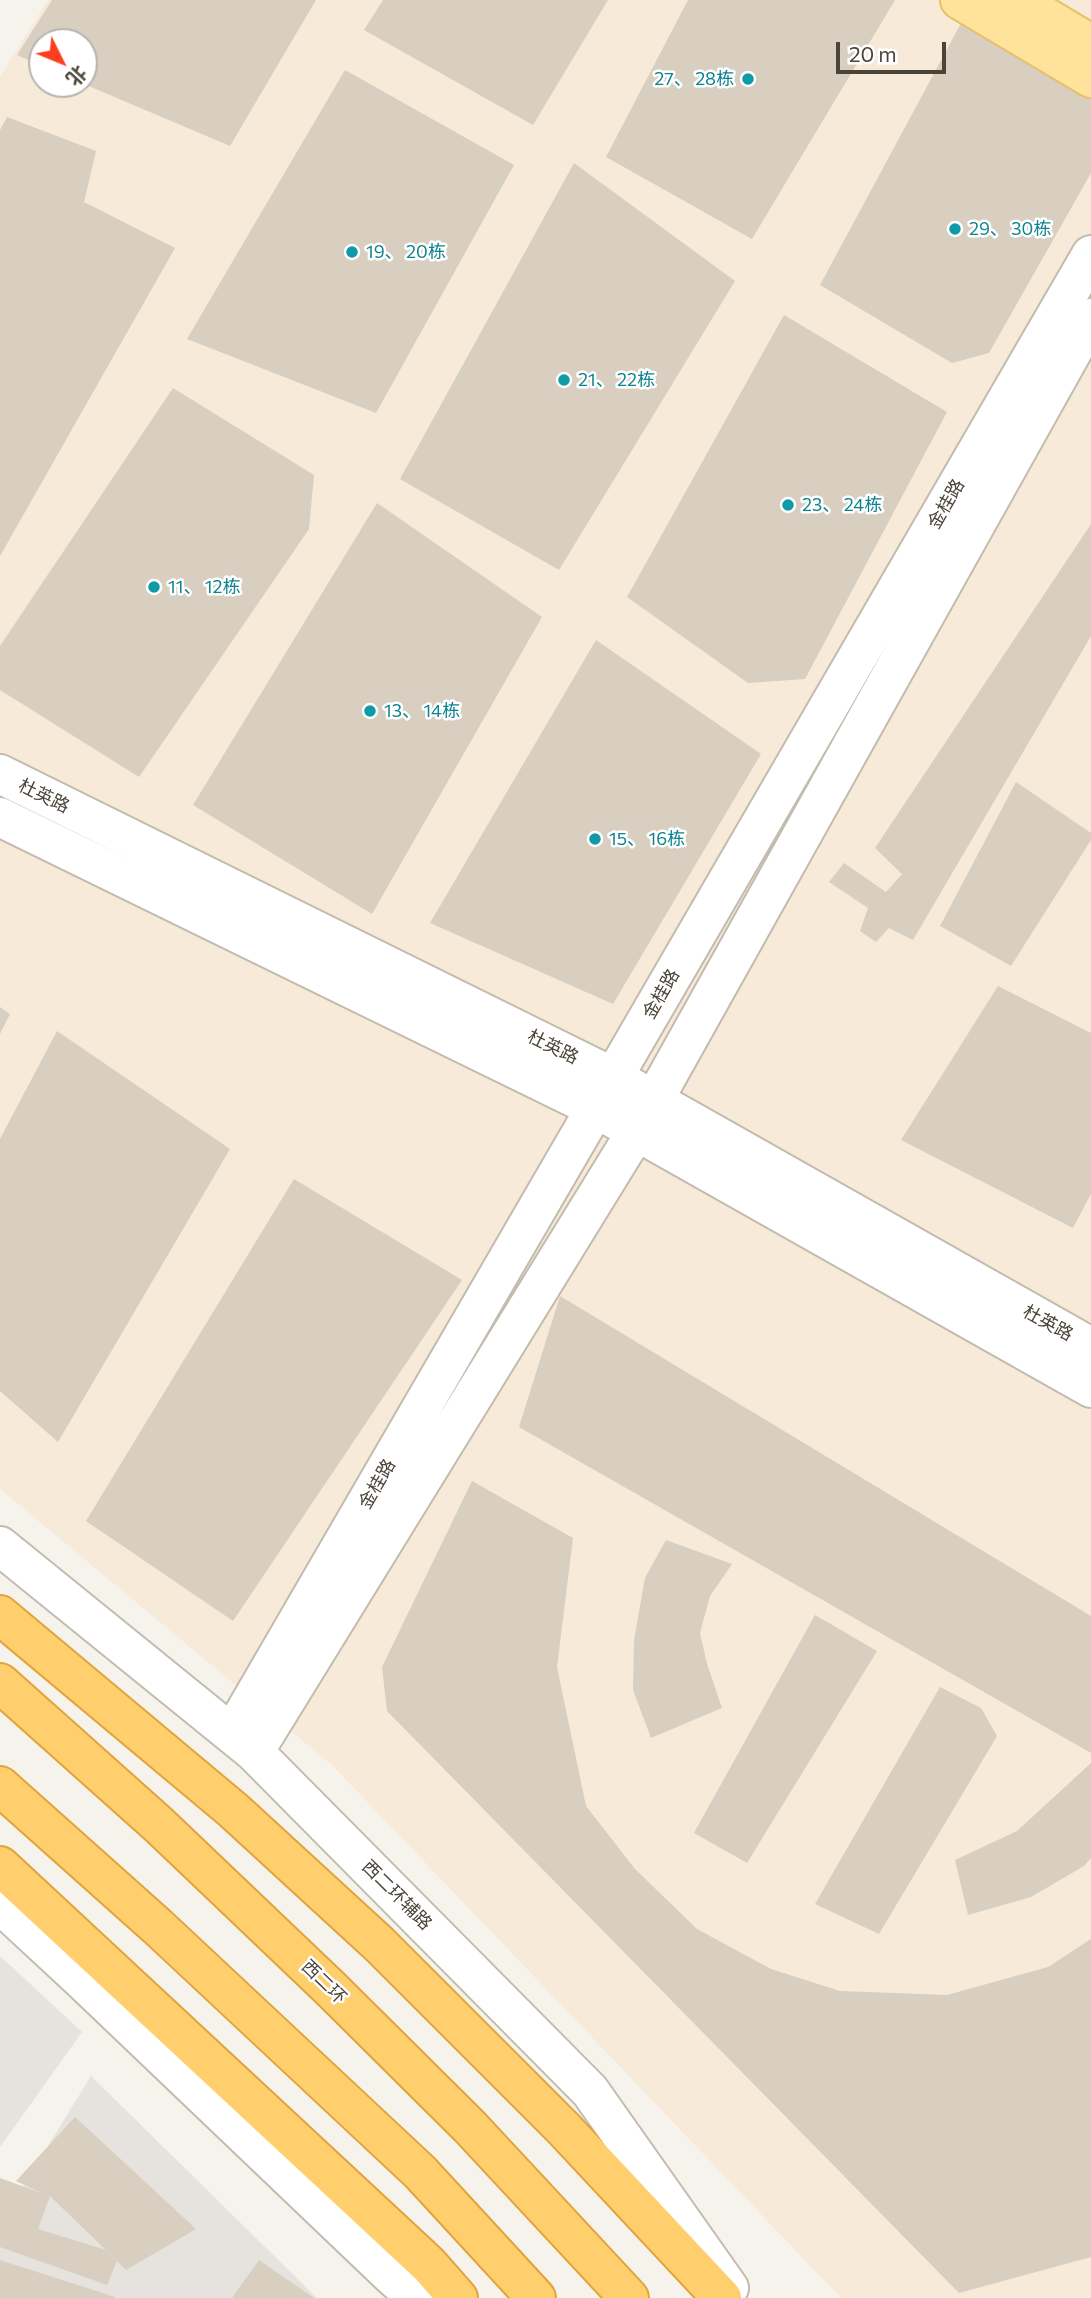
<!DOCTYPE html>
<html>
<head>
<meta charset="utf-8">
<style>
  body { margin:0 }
  #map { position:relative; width:1091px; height:2298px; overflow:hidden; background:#f6f3ec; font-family:Commissioner,"Noto Sans SC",sans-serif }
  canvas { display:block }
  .north { position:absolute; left:28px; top:28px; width:70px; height:70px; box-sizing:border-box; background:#fff; border:2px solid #b7b4b0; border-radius:50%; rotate:133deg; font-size:19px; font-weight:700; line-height:28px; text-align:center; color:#4b4439 }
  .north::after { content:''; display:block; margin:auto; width:24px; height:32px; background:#fc3f1d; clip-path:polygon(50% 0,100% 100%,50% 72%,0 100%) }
  .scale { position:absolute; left:836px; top:42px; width:110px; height:32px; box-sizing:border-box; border:4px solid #4b4439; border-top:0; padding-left:9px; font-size:21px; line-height:24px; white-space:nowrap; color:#4b4439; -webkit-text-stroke:5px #fff; paint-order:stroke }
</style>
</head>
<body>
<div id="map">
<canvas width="1091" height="2298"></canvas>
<div class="north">北</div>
<div class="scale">20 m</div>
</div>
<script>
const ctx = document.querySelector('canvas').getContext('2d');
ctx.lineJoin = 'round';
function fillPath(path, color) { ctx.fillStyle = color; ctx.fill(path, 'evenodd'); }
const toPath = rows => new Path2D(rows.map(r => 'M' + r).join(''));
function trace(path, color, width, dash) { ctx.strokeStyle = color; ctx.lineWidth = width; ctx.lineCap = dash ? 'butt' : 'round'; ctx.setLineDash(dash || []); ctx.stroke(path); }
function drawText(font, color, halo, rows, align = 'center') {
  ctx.font = font + ' Commissioner,"Noto Sans SC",sans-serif'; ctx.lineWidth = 5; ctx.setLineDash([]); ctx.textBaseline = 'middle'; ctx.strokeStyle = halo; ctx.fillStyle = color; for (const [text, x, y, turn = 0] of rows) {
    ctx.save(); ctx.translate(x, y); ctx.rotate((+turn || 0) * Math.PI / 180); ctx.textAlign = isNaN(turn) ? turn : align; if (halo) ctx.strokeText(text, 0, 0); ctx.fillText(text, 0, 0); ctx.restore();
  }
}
fillPath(toPath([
  [48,0,1091,0,1091,2298,841,2298,333,1766,0,1489,0,77],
  [42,42,84,42,84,84,42,84]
]), '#f7ead8');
fillPath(toPath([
  [0,1956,82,2032,0,2147],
  [91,2076,317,2298,0,2298,0,2224]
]), '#e6e2dd');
fillPath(toPath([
  [52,0,316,0,230,146,84,84,84,42,42,42,42,66,17,55],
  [383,0,608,0,533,125,364,30],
  [688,0,895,0,752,239,606,157],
  [966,14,1091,98,1091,173,989,353,952,363,820,285],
  [345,70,514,165,376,413,187,339],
  [7,117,96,151,84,202,175,248,0,556,0,130],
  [574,163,735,281,559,570,400,479],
  [784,315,947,412,805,679,748,683,627,597],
  [173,388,314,475,309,529,139,777,0,690,0,646],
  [377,503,542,617,372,914,193,805],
  [1091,524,1091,636,913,940,889,928,876,942,860,931,868,908,829,882,844,863,886,892,902,874,875,848],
  [596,640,761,754,613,1004,430,923],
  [1016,782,1091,833,1091,840,1011,966,940,926],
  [998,986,1091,1033,1091,1194,1073,1228,901,1140],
  [0,1007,10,1014,0,1034],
  [57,1031,230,1149,58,1442,0,1391,0,1139],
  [294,1179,462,1280,233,1621,86,1521],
  [560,1296,1091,1616,1091,1753,519,1427],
  [472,1481,573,1538,557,1667,586,1806,635,1869,697,1929,771,1969,840,1991,947,1995,1048,1967,1091,1939,1091,2257,959,2293,387,1711,382,1667],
  [666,1540,732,1564,710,1596,700,1633,707,1664,722,1708,651,1738,633,1690,634,1640,645,1578],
  [815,1615,877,1651,747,1863,694,1833],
  [940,1687,981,1708,997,1736,879,1934,815,1904],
  [1091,1763,1091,1858,1084,1866,1031,1897,968,1915,955,1860,1017,1831],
  [75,2117,196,2229,126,2270,117,2261,107,2285,0,2247,0,2178,44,2194,16,2181],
  [50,2196,106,2250,38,2229],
  [0,2260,115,2297,115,2298,0,2298],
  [259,2260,314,2298,232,2298]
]), '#d8cfc1');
const minor = toPath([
  [0,774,613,1077,1091,1347],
  [0,817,595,1108,1091,1388],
  [0,1546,254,1752,590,2091,729,2288],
  [232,1734,1091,255],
  [254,1752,636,1132,1091,318],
  [0,1904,81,1979,391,2275,417,2298]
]);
const major = toPath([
  [960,0,1091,78],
  [1017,0,1091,44]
]);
const highway = toPath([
  [0,1615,233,1810,379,1944,563,2128,722,2298],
  [0,1683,159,1825,330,1988,470,2127,629,2298],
  [0,1786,158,1927,420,2172,536,2298],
  [0,1866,429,2265,458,2298]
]);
trace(minor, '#c2bbae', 42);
trace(major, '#e6c16a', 42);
trace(highway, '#e0a43c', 42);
trace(minor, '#fff', 38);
trace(major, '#ffe39c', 38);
trace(highway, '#ffcf6e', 38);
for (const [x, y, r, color] of [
  [748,79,7,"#0f9aa8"],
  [955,229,7,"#0f9aa8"],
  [352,252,7,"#0f9aa8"],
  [564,380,7,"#0f9aa8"],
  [788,505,7,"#0f9aa8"],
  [154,587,7,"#0f9aa8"],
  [370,711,7,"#0f9aa8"],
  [595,839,7,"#0f9aa8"]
]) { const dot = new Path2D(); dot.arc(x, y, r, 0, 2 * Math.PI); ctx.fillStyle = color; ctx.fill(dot); trace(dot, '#fff', 2.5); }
drawText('18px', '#0d838f', '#fff', [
  ["27、 28栋",734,79,"right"],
  ["29、 30栋",969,229],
  ["19、 20栋",366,252],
  ["21、 22栋",578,380],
  ["23、 24栋",802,505],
  ["11、 12栋",168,587],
  ["13、 14栋",384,711],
  ["15、 16栋",609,839]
], 'left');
drawText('18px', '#4b4439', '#fff', [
  ["金桂路",946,504,-60],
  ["杜英路",44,796,26],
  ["金桂路",661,994,-60],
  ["杜英路",553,1047,26],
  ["杜英路",1048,1323,29],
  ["金桂路",377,1484,-60],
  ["西二环辅路",397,1895,45],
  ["西二环",324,1982,44]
]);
</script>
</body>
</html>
